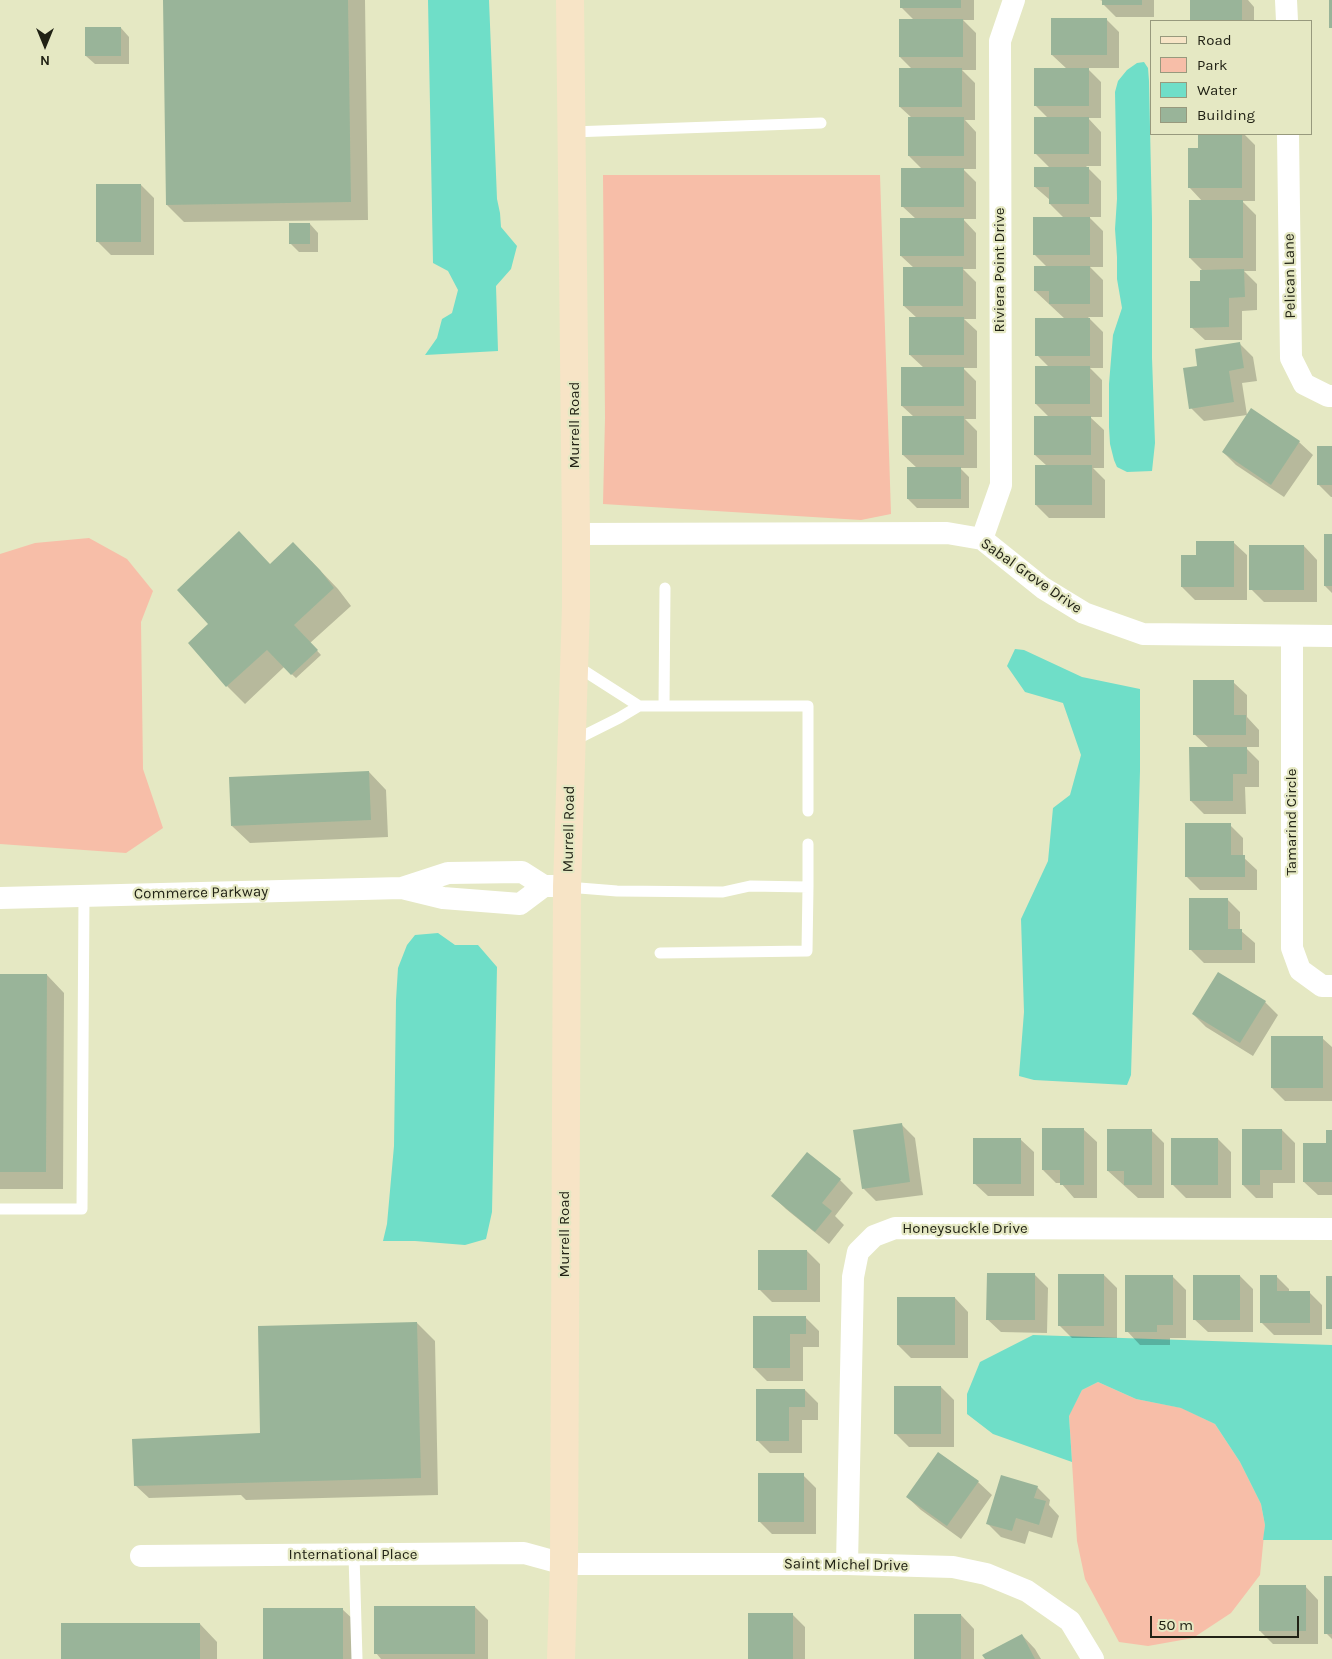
<!DOCTYPE html>
<html>
<head>
<meta charset="utf-8">
<style>
  body { margin:0 }
  #map { position:relative; width:1332px; height:1659px; overflow:hidden; background:#e5e8c3; font-family:Karla,sans-serif }
  canvas { display:block }
  .legend { position:absolute; left:1150px; top:20px; width:162px; height:115px; box-sizing:border-box; background:#e5e8c3; border:1px solid #97997d; margin:0; padding:6px 9px; list-style:none; font-size:15px; color:#212215 }
  .legend li { display:flex; align-items:center; gap:10px; height:25px }
  .legend b { width:25px; border:1px solid #97997d }
  .north { position:absolute; left:20px; top:20px; width:50px; height:50px; -webkit-text-stroke:4px #e5e8c3; paint-order:stroke; rotate:180deg; font-size:14px; font-weight:700; line-height:20px; text-align:center; color:#212215 }
  .north::after { content:''; display:block; margin:auto; width:18px; height:22px; background:#212215; clip-path:polygon(50% 0,100% 100%,50% 72%,0 100%) }
  .scale { position:absolute; left:1150px; top:1616px; width:149px; height:22px; box-sizing:border-box; border:2px solid #212215; border-top:0; padding-left:6px; font-size:15px; line-height:18px; white-space:nowrap; color:#212215; -webkit-text-stroke:4px #e5e8c3; paint-order:stroke }
</style>
</head>
<body>
<div id="map">
<canvas width="1332" height="1659"></canvas>
<ul class="legend">
<li><b style="height:6px;background:#f7e4c6"></b>Road</li>
<li><b style="height:14px;background:#f7bea8"></b>Park</li>
<li><b style="height:14px;background:#6fdec8"></b>Water</li>
<li><b style="height:14px;background:#99b499"></b>Building</li>
</ul>
<div class="north">N</div>
<div class="scale">50 m</div>
</div>
<script>
const ctx = document.querySelector('canvas').getContext('2d');
ctx.lineJoin = 'round';
function fillPath(path, color) { ctx.fillStyle = color; ctx.fill(path, 'evenodd'); }
const toPath = rows => new Path2D(rows.map(r => 'M' + r).join(''));
function trace(path, color, width, dash) { ctx.strokeStyle = color; ctx.lineWidth = width; ctx.lineCap = dash ? 'butt' : 'round'; ctx.setLineDash(dash || []); ctx.stroke(path); }
function drawText(font, color, halo, rows, align = 'center') {
  ctx.font = font + ' Karla,sans-serif'; ctx.lineWidth = 4.5; ctx.setLineDash([]); ctx.textBaseline = 'middle'; ctx.strokeStyle = halo; ctx.fillStyle = color; for (const [text, x, y, turn = 0] of rows) {
    ctx.save(); ctx.translate(x, y); ctx.rotate((+turn || 0) * Math.PI / 180); ctx.textAlign = isNaN(turn) ? turn : align; if (halo) ctx.strokeText(text, 0, 0); ctx.fillText(text, 0, 0); ctx.restore();
  }
}
fillPath(toPath([
  [603,175,880,175,891,514,861,520,603,504,605,418],
  [89,538,127,559,153,591,141,622,143,769,163,828,126,853,0,844,0,554,35,543],
  [1098,1382,1136,1399,1182,1408,1215,1424,1240,1462,1261,1504,1265,1525,1260,1575,1231,1613,1193,1638,1148,1646,1119,1642,1085,1579,1077,1541,1069,1415,1082,1390]
]), '#f7bea8');
fillPath(toPath([
  [428,0,489,0,497,199,500,213,501,227,517,246,511,269,496,286,498,351,425,355,437,338,442,319,452,313,458,290,448,271,433,263],
  [1144,62,1148,68,1149,81,1152,219,1152,358,1155,443,1152,471,1127,472,1117,467,1114,460,1110,444,1109,427,1109,384,1113,335,1122,308,1117,279,1117,257,1115,229,1117,199,1115,92,1118,81,1127,70,1137,63],
  [1015,649,1024,650,1082,677,1140,689,1140,771,1131,1075,1127,1085,1034,1080,1019,1076,1024,1012,1021,919,1048,861,1053,808,1070,795,1081,755,1063,703,1025,692,1007,666],
  [438,933,455,945,478,945,497,967,492,1212,486,1239,465,1245,415,1241,383,1241,387,1224,394,1146,396,1000,398,968,407,945,415,935],
  [1033,1335,1332,1345,1332,1540,1263,1540,1265,1525,1261,1504,1240,1462,1215,1424,1181,1408,1136,1399,1098,1382,1082,1390,1069,1416,1072,1462,993,1434,967,1414,967,1394,980,1362]
]), '#6fdec8');
fillPath(toPath([
  [164,0,365,0,368,220,184,222,167,205],
  [901,0,974,0,974,20,963,20,976,33,976,70,962,70,975,83,975,120,965,120,976,132,976,169,963,169,976,182,976,219,963,219,976,233,976,269,963,269,976,282,976,319,964,319,977,331,977,368,963,368,976,381,976,419,965,419,977,431,977,468,960,468,969,477,969,508,917,508,908,499,917,468,903,455,914,417,902,406,924,368,910,355,917,318,904,306,914,268,901,256,916,219,902,206,922,169,909,156,912,118,900,107,913,70,900,57,914,20,901,7],
  [1100,0,1154,0,1154,17,1116,17,1103,4,1103,1],
  [1192,0,1248,0,1254,7,1254,21,1192,21],
  [1106,19,1119,32,1119,68,1087,68,1101,82,1101,118,1088,118,1101,132,1101,166,1086,166,1101,181,1101,217,1089,217,1103,231,1103,267,1090,267,1103,280,1103,317,1088,317,1103,332,1103,368,1090,368,1102,380,1102,417,1090,417,1104,430,1104,468,1093,468,1105,480,1105,518,1049,518,1036,505,1047,466,1035,455,1049,417,1036,404,1049,367,1037,355,1065,319,1035,291,1047,267,1034,254,1064,218,1050,204,1050,200,1035,187,1050,168,1035,153,1048,118,1035,105,1067,69,1052,55],
  [121,28,129,37,129,64,95,64,86,56],
  [1199,134,1244,134,1255,145,1255,201,1242,201,1256,215,1256,271,1244,271,1257,284,1257,310,1242,311,1242,340,1205,340,1191,327,1203,271,1190,258,1203,202,1189,187,1199,149],
  [141,185,154,198,154,255,111,255,98,242],
  [310,224,318,233,318,252,299,252,290,243],
  [1240,344,1253,357,1257,381,1242,383,1247,415,1204,421,1191,408,1199,367],
  [1299,442,1313,455,1284,497,1236,465,1223,452],
  [1332,448,1332,497,1331,497,1318,484],
  [1332,536,1332,593,1325,586],
  [1233,542,1247,555,1247,600,1195,600,1182,587],
  [1304,546,1317,560,1317,602,1264,602,1251,589],
  [311,561,338,589,351,606,310,643,321,655,296,678,284,667,245,704,227,686,189,643,270,565],
  [1233,682,1247,695,1247,717,1259,730,1259,747,1245,747,1259,761,1259,787,1245,787,1246,814,1204,814,1191,801,1209,748,1194,734],
  [369,772,386,790,388,837,250,843,232,826],
  [1230,825,1243,838,1243,857,1257,870,1257,890,1200,890,1187,877],
  [1227,899,1240,912,1240,930,1255,943,1255,963,1204,963,1191,950],
  [0,975,47,975,64,993,63,1189,0,1189],
  [1265,1002,1278,1015,1253,1056,1206,1027,1193,1014],
  [1322,1038,1332,1047,1332,1101,1285,1101,1272,1088],
  [902,1125,915,1138,923,1195,876,1201,863,1188],
  [1083,1129,1097,1142,1097,1198,1074,1198,1061,1183,1056,1183,1043,1170],
  [1151,1130,1164,1143,1164,1198,1138,1198,1108,1171],
  [1282,1130,1295,1143,1295,1183,1273,1183,1273,1198,1256,1198,1243,1185],
  [1332,1131,1332,1195,1318,1195,1304,1182,1327,1145],
  [1020,1139,1034,1152,1034,1196,988,1196,974,1183],
  [1218,1139,1231,1152,1231,1198,1186,1198,1173,1185],
  [807,1153,840,1180,853,1193,835,1216,844,1225,829,1244,786,1209,773,1196],
  [807,1251,820,1264,820,1302,772,1302,759,1289],
  [1035,1275,1048,1288,1047,1333,1001,1332,987,1319],
  [1104,1275,1117,1288,1117,1338,1072,1338,1059,1325],
  [1240,1276,1253,1289,1253,1332,1208,1332,1194,1319],
  [1276,1276,1289,1289,1289,1292,1309,1292,1322,1305,1322,1335,1274,1335,1261,1322],
  [1173,1277,1186,1290,1186,1338,1170,1338,1170,1345,1140,1345,1127,1331],
  [955,1298,968,1312,968,1358,911,1358,898,1345],
  [806,1318,819,1331,819,1347,803,1347,803,1381,767,1381,754,1368],
  [417,1323,435,1341,438,1495,246,1500,241,1495,149,1498,135,1485,262,1434],
  [941,1387,954,1400,954,1447,909,1447,895,1433],
  [805,1390,818,1403,818,1420,802,1420,802,1453,770,1453,757,1440],
  [803,1475,816,1488,816,1534,772,1534,759,1521],
  [978,1482,992,1495,961,1539,921,1510,907,1497],
  [1037,1487,1050,1500,1049,1505,1059,1516,1052,1538,1029,1531,1025,1544,1001,1537,988,1524],
  [1332,1577,1332,1639,1326,1633],
  [1305,1586,1318,1600,1318,1644,1273,1644,1260,1631],
  [475,1607,488,1620,488,1659,381,1659,376,1653],
  [342,1609,356,1622,356,1659,264,1659],
  [792,1614,805,1627,805,1659,749,1659],
  [961,1615,974,1629,974,1659,915,1659],
  [200,1624,217,1642,217,1659,63,1659],
  [1022,1635,1035,1649,1041,1659,986,1659]
]), '#0003');
fillPath(toPath([
  [163,0,348,0,351,202,166,205],
  [900,0,961,0,961,8,900,8],
  [1102,0,1142,0,1142,5,1102,5],
  [1190,0,1242,0,1242,21,1190,21],
  [1329,0,1332,0,1332,28,1329,28],
  [1051,18,1107,18,1107,55,1051,55],
  [899,19,963,19,963,57,899,57],
  [85,27,121,27,121,56,85,56],
  [899,68,962,68,962,107,899,107],
  [1034,68,1089,68,1089,106,1034,106],
  [908,117,964,117,964,156,908,156],
  [1034,117,1089,117,1089,154,1034,154],
  [1198,134,1242,134,1242,188,1188,188,1188,148,1198,148],
  [1034,167,1089,167,1089,204,1049,204,1049,187,1034,187],
  [901,168,964,168,964,207,901,207],
  [96,184,141,184,141,242,96,242],
  [1189,200,1243,200,1243,258,1189,258],
  [1033,217,1090,217,1090,255,1033,255],
  [900,218,964,218,964,256,900,256],
  [289,223,310,223,310,244,289,244],
  [1034,266,1090,266,1090,304,1049,304,1049,291,1034,291],
  [903,267,963,267,963,306,903,306],
  [1244,269,1245,297,1229,298,1229,327,1190,328,1190,281,1200,281,1200,270],
  [909,317,964,317,964,355,909,355],
  [1035,318,1090,318,1090,356,1035,356],
  [1240,342,1244,368,1229,371,1234,402,1189,409,1183,368,1197,366,1195,349],
  [1035,366,1090,366,1090,404,1035,404],
  [901,367,964,367,964,406,901,406],
  [1251,408,1300,441,1271,485,1222,452],
  [902,416,964,416,964,455,902,455],
  [1034,416,1091,416,1091,455,1034,455],
  [1317,446,1332,446,1332,485,1317,485],
  [1035,465,1092,465,1092,505,1035,505],
  [907,467,961,467,961,499,907,499],
  [239,531,270,564,293,542,320,570,334,588,294,625,318,650,291,675,267,650,226,687,188,643,208,624,177,590],
  [1324,534,1332,534,1332,586,1324,586],
  [1196,541,1234,541,1234,587,1181,587,1181,555,1196,555],
  [1249,545,1304,545,1304,590,1249,590],
  [1193,680,1234,680,1234,715,1246,715,1246,735,1193,735],
  [1189,747,1247,747,1247,774,1233,774,1233,801,1190,801],
  [369,771,371,820,231,826,229,777],
  [1185,823,1231,823,1231,855,1245,855,1245,877,1185,877],
  [1189,898,1228,898,1228,929,1242,929,1242,950,1189,950],
  [1218,972,1266,1001,1240,1043,1192,1014],
  [0,974,47,974,46,1172,0,1172],
  [1271,1036,1323,1036,1323,1088,1271,1088],
  [902,1123,910,1182,862,1189,853,1130],
  [1042,1128,1084,1128,1084,1185,1060,1185,1060,1170,1042,1170],
  [1107,1129,1152,1129,1152,1185,1124,1185,1124,1171,1107,1171],
  [1242,1129,1282,1129,1282,1170,1260,1170,1260,1185,1242,1185],
  [1326,1130,1332,1130,1332,1182,1303,1182,1303,1143,1326,1143],
  [973,1138,1021,1138,1021,1184,973,1184],
  [1171,1138,1218,1138,1218,1185,1171,1185],
  [807,1152,841,1179,822,1203,832,1211,815,1232,771,1196],
  [758,1250,807,1250,807,1290,758,1290],
  [987,1273,1035,1273,1035,1320,986,1320],
  [1058,1274,1104,1274,1104,1326,1058,1326],
  [1125,1275,1173,1275,1173,1325,1157,1325,1157,1332,1125,1332],
  [1193,1275,1240,1275,1240,1320,1193,1320],
  [1260,1275,1277,1275,1277,1291,1310,1291,1310,1323,1260,1323],
  [1326,1276,1332,1276,1332,1329,1326,1329],
  [897,1297,955,1297,955,1345,897,1345],
  [753,1316,806,1316,806,1334,790,1334,790,1368,753,1368],
  [417,1322,421,1478,134,1486,132,1439,260,1433,258,1326],
  [894,1386,941,1386,941,1434,894,1434],
  [756,1389,805,1389,805,1407,789,1407,789,1441,756,1441],
  [938,1452,979,1481,947,1526,906,1497],
  [758,1473,804,1473,804,1522,758,1522],
  [1001,1475,1038,1486,1034,1498,1046,1501,1039,1525,1016,1518,1012,1531,986,1524],
  [1324,1576,1332,1576,1332,1634,1324,1634],
  [1259,1585,1306,1585,1306,1631,1259,1631],
  [374,1606,475,1606,475,1654,374,1654],
  [263,1608,343,1608,343,1659,263,1659],
  [748,1613,793,1613,793,1659,748,1659],
  [914,1614,961,1614,961,1659,914,1659],
  [61,1623,200,1623,200,1659,61,1659],
  [1022,1634,1035,1659,985,1659,982,1655]
]), '#99b499');
trace(toPath([
  [572,132,821,123],
  [575,665,639,706],
  [664,706,665,588],
  [573,741,619,718,639,706,808,706,808,811],
  [808,844,808,887],
  [567,887,617,891,723,892,750,886,808,887,807,951,660,953],
  [0,1209,82,1209,84,895],
  [354,1555,357,1659]
]), '#fff', 11);
trace(toPath([
  [1286,0,1287,21],
  [1288,134,1291,358,1304,384,1328,396,1332,396],
  [576,534,947,533,982,539,1043,588,1084,613,1143,634,1332,636],
  [982,539,1001,485,1000,41,1014,0],
  [1292,636,1292,948,1300,970,1322,986,1332,986],
  [402,888,448,873,522,872,544,886,557,886],
  [0,898,402,888,443,898,520,904,544,886],
  [141,1556,524,1553,564,1564,847,1564,953,1567,986,1574,1027,1591,1070,1621,1093,1659],
  [847,1564,853,1277,858,1252,874,1236,895,1228,1332,1229]
]), '#fff', 22);
trace(toPath([
  [561,1659,564,1564,567,887,576,607,576,534,570,0]
]), '#f7e4c6', 28);
drawText('15px', '#212215', '#e5e8c3', [
  ["Riviera Point Drive",1000,270,-90],
  ["Pelican Lane",1290,276,-91],
  ["Murrell Road",575,425,-90],
  ["Sabal Grove Drive",1031,576,35],
  ["Tamarind Circle",1292,822,-90],
  ["Murrell Road",569,829,-89],
  ["Commerce Parkway",201,893,-1],
  ["Honeysuckle Drive",965,1229],
  ["Murrell Road",565,1234,-90],
  ["International Place",353,1555],
  ["Saint Michel Drive",846,1565,1]
]);
</script>
</body>
</html>
